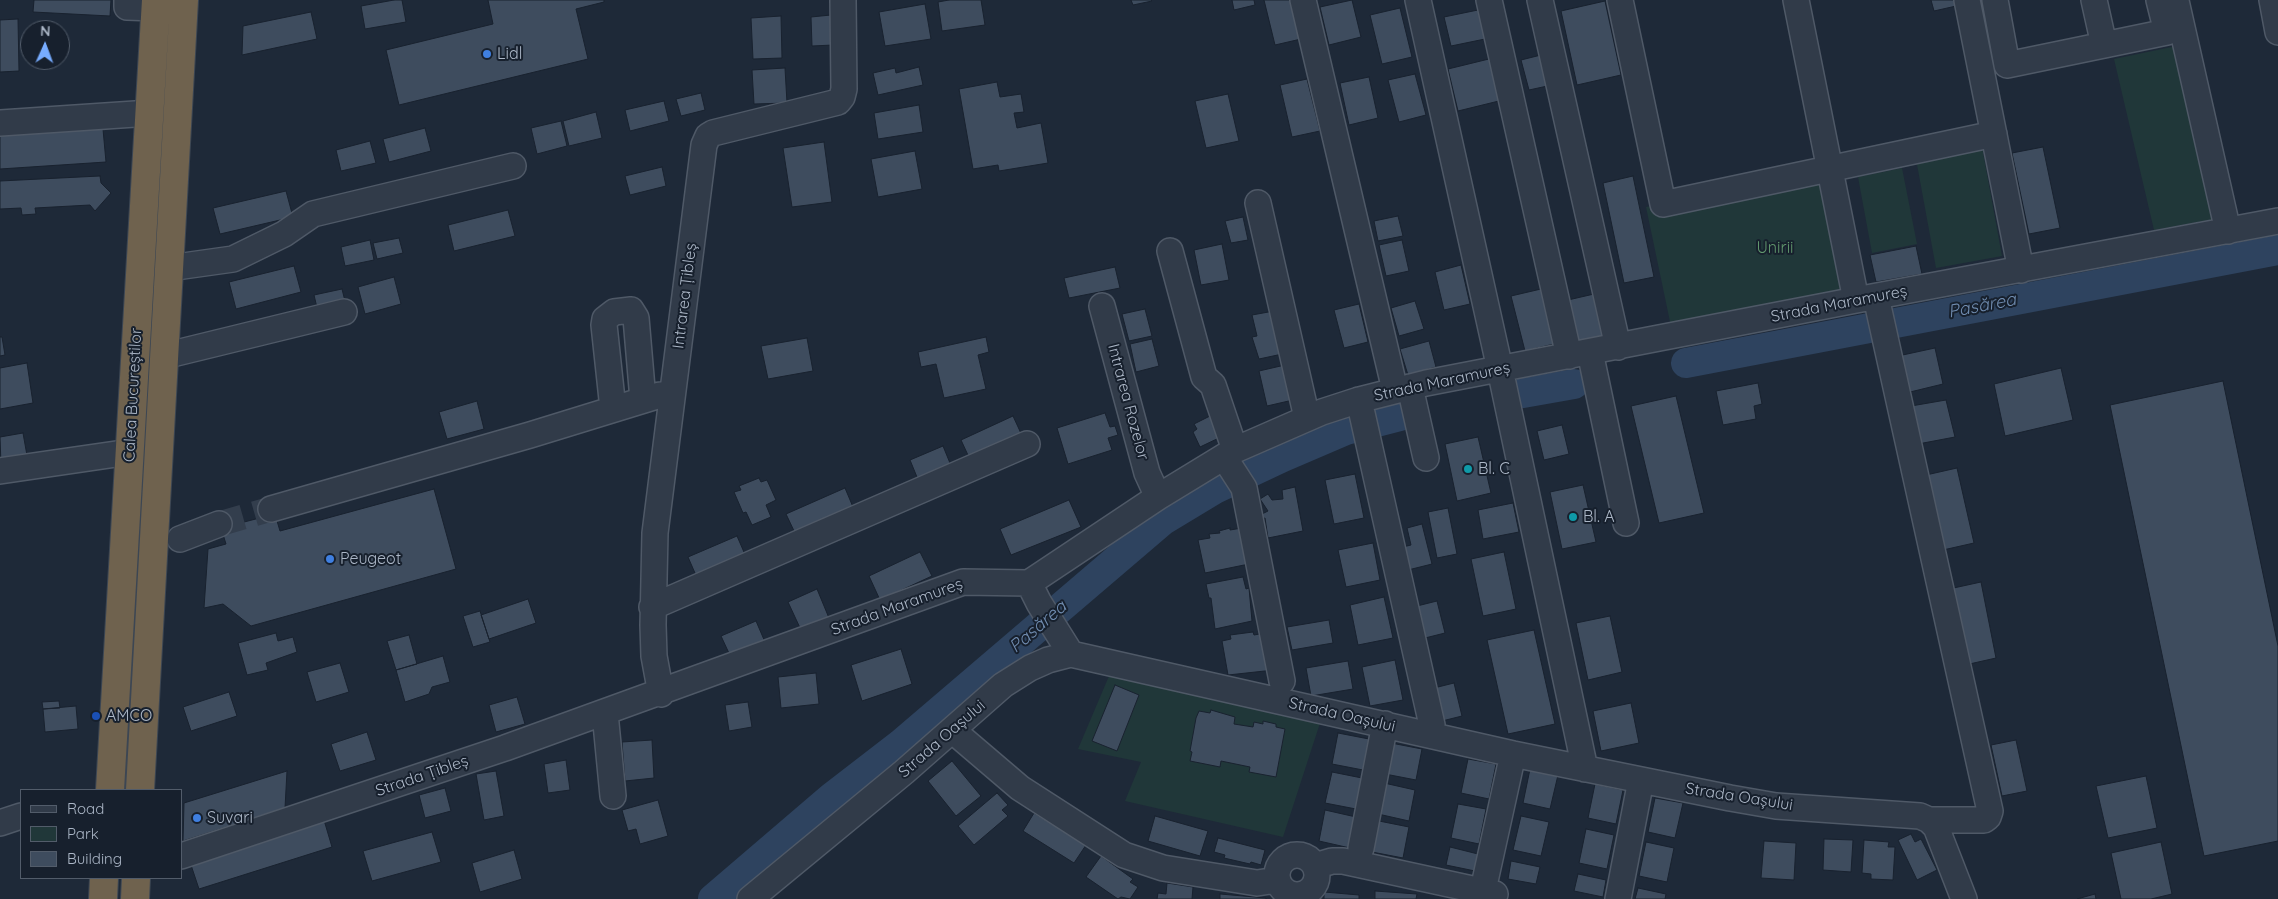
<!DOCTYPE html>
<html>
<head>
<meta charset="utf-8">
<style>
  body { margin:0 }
  #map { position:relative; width:2278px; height:899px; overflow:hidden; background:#1e2938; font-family:Quicksand,sans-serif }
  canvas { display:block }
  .legend { position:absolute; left:20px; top:789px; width:162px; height:90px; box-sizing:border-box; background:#17202d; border:1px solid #525c6a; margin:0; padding:6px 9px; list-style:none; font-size:15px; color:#abb6c6 }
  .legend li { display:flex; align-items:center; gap:10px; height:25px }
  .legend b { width:25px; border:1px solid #525c6a }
  .north { position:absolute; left:20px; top:20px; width:50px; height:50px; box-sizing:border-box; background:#17202d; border:1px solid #525c6a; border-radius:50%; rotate:2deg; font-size:14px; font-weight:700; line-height:20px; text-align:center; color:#abb6c6 }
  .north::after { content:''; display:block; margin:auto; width:18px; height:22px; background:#77acff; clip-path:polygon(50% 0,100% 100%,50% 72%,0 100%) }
</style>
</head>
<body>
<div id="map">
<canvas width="2278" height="899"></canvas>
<ul class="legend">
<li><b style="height:6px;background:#313b49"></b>Road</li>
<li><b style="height:14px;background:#203739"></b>Park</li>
<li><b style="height:14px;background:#3e4c5e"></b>Building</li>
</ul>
<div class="north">N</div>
</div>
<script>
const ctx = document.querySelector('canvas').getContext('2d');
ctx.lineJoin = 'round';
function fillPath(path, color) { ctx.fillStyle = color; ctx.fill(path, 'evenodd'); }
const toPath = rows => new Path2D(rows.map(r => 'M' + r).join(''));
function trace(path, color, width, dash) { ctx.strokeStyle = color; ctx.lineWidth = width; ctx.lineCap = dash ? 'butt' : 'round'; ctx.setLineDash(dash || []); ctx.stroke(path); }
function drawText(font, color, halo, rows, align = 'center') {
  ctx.font = font + ' Quicksand,sans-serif'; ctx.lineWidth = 4; ctx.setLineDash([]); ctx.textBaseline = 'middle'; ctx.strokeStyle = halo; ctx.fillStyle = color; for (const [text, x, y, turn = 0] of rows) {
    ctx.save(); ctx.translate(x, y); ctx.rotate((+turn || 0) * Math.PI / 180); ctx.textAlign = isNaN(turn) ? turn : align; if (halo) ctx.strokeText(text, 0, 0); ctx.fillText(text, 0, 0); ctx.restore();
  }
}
fillPath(toPath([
  [2186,44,2225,217,2154,230,2114,59],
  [1982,147,2002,256,1936,268,1916,159],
  [1830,167,1856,300,1673,336,1646,207],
  [1902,168,1917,244,1872,253,1858,177],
  [1109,676,1321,720,1283,837,1125,801,1141,762,1078,749]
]), '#203739');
trace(toPath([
  [1686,363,2278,250],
  [1523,393,1574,384],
  [713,899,831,798,901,744,1162,521,1215,489,1283,457,1346,430,1400,416]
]), '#2e435f', 30);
const building = toPath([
  [34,0,111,0,110,16,33,12,34,0],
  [394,0,402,0,406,22,365,29,361,6,394,0],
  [488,0,604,0,604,2,576,9,588,59,399,105,386,50,493,24,488,0],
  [949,0,981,0,985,25,942,31,938,2,949,0],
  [1131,0,1151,0,1152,1,1133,5,1131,0],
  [1232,0,1254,0,1255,5,1234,10,1232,0],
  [1264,0,1291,0,1301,39,1275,45,1264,0],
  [1352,0,1361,37,1329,45,1320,7,1352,0],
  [1931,0,1964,0,1965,4,1934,11,1931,0],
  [1605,1,1621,75,1577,85,1561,11,1605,1],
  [925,4,931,39,885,46,879,12,925,4],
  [1400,8,1412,57,1382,64,1370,15,1400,8],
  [1478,10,1485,39,1451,46,1444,17,1478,10],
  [311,12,317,39,242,55,243,26,311,12],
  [831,15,833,45,812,46,811,17,831,15],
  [781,16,782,58,753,59,751,18,781,16],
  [18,19,19,71,0,72,0,20,18,19],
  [1545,54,1552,85,1529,90,1521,60,1545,54],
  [1493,58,1503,100,1458,111,1448,69,1493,58],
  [919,67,923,85,878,95,873,73,895,68,896,73,919,67],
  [785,68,787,103,754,104,752,70,785,68],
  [1415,74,1426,115,1399,122,1388,80,1415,74],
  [1369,77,1378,118,1349,125,1340,83,1369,77],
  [1307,79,1320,131,1292,137,1280,85,1307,79],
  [997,82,1000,97,1021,94,1024,112,1014,113,1017,128,1041,123,1048,163,999,171,998,165,973,169,959,89,997,82],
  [701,93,705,110,681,116,676,99,701,93],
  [1228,94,1239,141,1206,148,1195,101,1228,94],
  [664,101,669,121,630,131,625,110,664,101],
  [919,105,923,132,878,139,874,113,919,105],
  [596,112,602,138,569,146,563,121,596,112],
  [561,121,567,146,537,154,531,128,561,121],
  [425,128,431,151,389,162,383,139,425,128],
  [103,129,106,162,0,169,0,135,103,129],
  [370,141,376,163,341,171,336,150,370,141],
  [824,142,832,202,792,207,783,148,824,142],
  [2043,147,2060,228,2029,234,2012,153,2043,147],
  [915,151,922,189,878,197,871,159,915,151],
  [662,167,666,186,630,195,625,176,662,167],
  [100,176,101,183,111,193,95,211,90,205,35,208,36,214,22,215,21,208,0,209,0,181,100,176],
  [1633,176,1654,277,1624,283,1603,183,1633,176],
  [286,191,293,217,220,234,213,208,286,191],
  [508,210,515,236,454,251,448,225,508,210],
  [1398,216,1403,236,1378,241,1374,221,1398,216],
  [1243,217,1248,240,1231,243,1225,221,1243,217],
  [399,238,403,253,377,259,373,243,399,238],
  [370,240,374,260,345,266,341,247,370,240],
  [1402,240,1409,271,1386,276,1379,245,1402,240],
  [1222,244,1229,280,1201,285,1194,250,1222,244],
  [1916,246,1922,274,1876,282,1870,255,1916,246],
  [1461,265,1470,304,1444,310,1435,272,1461,265],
  [294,266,301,292,236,309,229,282,294,266],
  [1115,267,1120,288,1069,298,1064,278,1115,267],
  [394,277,401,304,365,314,358,287,394,277],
  [342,289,346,305,318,312,314,295,342,289],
  [1541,289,1554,344,1525,351,1511,296,1541,289],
  [1594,294,1604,340,1578,346,1568,300,1594,294],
  [1415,301,1424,329,1399,336,1391,308,1415,301],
  [1359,304,1368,342,1344,348,1334,310,1359,304],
  [1145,309,1152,336,1129,341,1122,314,1145,309],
  [1274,311,1287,353,1259,359,1252,337,1257,336,1252,315,1274,311],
  [0,337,2,337,5,355,0,356,0,337],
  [986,337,989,352,978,355,986,389,944,398,936,364,921,367,918,352,986,337],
  [807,338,813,371,768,379,761,346,807,338],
  [1152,339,1159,366,1136,372,1130,344,1152,339],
  [1429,341,1436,367,1408,375,1400,349,1429,341],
  [1935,348,1943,384,1906,393,1898,356,1935,348],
  [27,363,33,403,0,409,0,368,27,363],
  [1285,365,1293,400,1267,406,1259,371,1285,365],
  [2061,368,2073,420,2005,436,1994,384,2061,368],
  [2223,381,2278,646,2278,841,2204,856,2110,405,2223,381],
  [1758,383,1762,404,1754,406,1756,419,1723,425,1716,391,1758,383],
  [1676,396,1704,513,1659,523,1631,406,1676,396],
  [1946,400,1955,437,1918,444,1911,406,1946,400],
  [477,401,484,429,447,439,439,412,477,401],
  [1105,413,1110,427,1115,426,1118,435,1108,438,1112,450,1068,464,1057,428,1105,413],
  [1013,416,1025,442,973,466,961,440,1013,416],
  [1210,416,1221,437,1200,447,1193,432,1197,429,1194,424,1210,416],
  [1562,425,1569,454,1544,460,1537,431,1562,425],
  [23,433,28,461,1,465,0,437,23,433],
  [1478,437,1491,493,1457,501,1445,444,1478,437],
  [943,446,952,468,919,482,910,460,943,446],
  [1957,468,1974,543,1943,550,1926,475,1957,468],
  [1355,474,1364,518,1334,524,1325,480,1355,474],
  [759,478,761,482,767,480,776,500,766,505,771,517,752,525,746,512,743,513,734,492,741,490,739,486,759,478],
  [1583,485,1596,542,1562,549,1550,492,1583,485],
  [1295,487,1303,531,1268,538,1265,518,1262,519,1260,515,1268,511,1260,499,1268,494,1272,500,1283,499,1282,490,1295,487],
  [845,488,853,507,795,533,786,514,845,488],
  [434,489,456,569,251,626,223,604,204,608,208,549,226,544,221,528,275,514,280,531,434,489],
  [1069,500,1081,527,1011,555,1000,529,1069,500],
  [1513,503,1519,532,1483,539,1478,510,1513,503],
  [1448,508,1457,554,1437,558,1428,512,1448,508],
  [1422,524,1432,564,1408,570,1403,547,1411,545,1407,528,1422,524],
  [1230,528,1230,530,1242,528,1249,564,1205,573,1198,540,1210,538,1209,534,1220,533,1219,531,1230,528],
  [737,536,747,559,698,580,688,557,737,536],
  [1373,543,1380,580,1346,587,1338,550,1373,543],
  [920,552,932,576,880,600,869,576,920,552],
  [1504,552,1516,609,1483,616,1471,559,1504,552],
  [1243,577,1246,589,1249,588,1252,621,1215,629,1211,598,1209,598,1206,584,1243,577],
  [1981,582,1996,658,1965,665,1949,589,1981,582],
  [817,589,829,618,801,630,788,602,817,589],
  [1384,597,1393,638,1358,645,1350,605,1384,597],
  [528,599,536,623,489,639,481,615,528,599],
  [1437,601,1445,633,1425,638,1417,606,1437,601],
  [480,611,490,642,473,647,463,616,480,611],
  [1610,616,1622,672,1588,680,1576,623,1610,616],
  [1329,620,1333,643,1292,650,1287,627,1329,620],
  [756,621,768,649,734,664,721,636,756,621],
  [1534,630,1555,724,1508,734,1487,640,1534,630],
  [1253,632,1254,635,1265,633,1274,670,1228,675,1222,641,1231,639,1230,635,1253,632],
  [276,633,278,641,293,637,297,652,266,663,268,670,247,675,238,643,276,633],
  [409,635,417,664,396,670,387,641,409,635],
  [901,649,912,684,862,701,851,665,901,649],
  [443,656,450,682,432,687,429,694,405,702,396,670,443,656],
  [1395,660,1403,700,1370,706,1362,667,1395,660],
  [1348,661,1353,689,1311,696,1306,668,1348,661],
  [340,663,349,692,316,702,307,672,340,663],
  [816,673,819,704,781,708,778,677,816,673],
  [1454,683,1462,716,1442,721,1434,688,1454,683],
  [1115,685,1139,695,1117,751,1092,741,1115,685],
  [229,692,237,716,191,731,183,707,229,692],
  [517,697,525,724,496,732,489,705,517,697],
  [59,701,60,708,43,709,42,702,59,701],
  [748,702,752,727,729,731,725,705,748,702],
  [1631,703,1639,743,1601,751,1593,711,1631,703],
  [76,706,78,729,45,732,43,709,76,706],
  [1211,710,1235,717,1234,724,1253,727,1254,722,1263,724,1263,721,1276,724,1276,727,1285,729,1276,777,1249,772,1250,767,1221,761,1220,767,1190,761,1192,752,1190,751,1196,718,1199,711,1210,713,1211,710],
  [367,732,376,760,340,771,331,744,367,732],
  [1338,733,1369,739,1363,770,1332,764,1338,733],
  [652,740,654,778,625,781,622,742,652,740],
  [2016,740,2027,791,2002,796,1991,745,2016,740],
  [1391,743,1422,749,1416,780,1385,774,1391,743],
  [1468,759,1496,764,1489,799,1461,793,1468,759],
  [566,760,570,790,548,793,544,764,566,760],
  [952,761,981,796,956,816,928,781,952,761],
  [1530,769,1558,775,1550,809,1523,803,1530,769],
  [287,771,285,808,183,841,184,803,287,771],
  [496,771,504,816,484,820,476,774,496,771],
  [1332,772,1362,778,1356,809,1325,803,1332,772],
  [2146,776,2157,828,2108,838,2096,786,2146,776],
  [1384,783,1415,790,1409,821,1378,814,1384,783],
  [1595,784,1623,790,1616,824,1588,818,1595,784],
  [445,788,451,811,425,818,419,795,445,788],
  [997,793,1008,805,1002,810,1008,816,974,845,958,826,997,793],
  [1655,798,1683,803,1675,838,1648,832,1655,798],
  [658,800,668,836,640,844,636,829,628,831,622,810,658,800],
  [1458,804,1486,809,1479,844,1451,838,1458,804],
  [1325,810,1356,817,1350,848,1319,841,1325,810],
  [1034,813,1086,845,1074,863,1023,831,1034,813],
  [1155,816,1208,831,1200,856,1148,841,1155,816],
  [1521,816,1549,822,1541,856,1513,850,1521,816],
  [324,820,332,847,199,889,190,862,324,820],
  [1379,821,1409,827,1403,858,1372,852,1379,821],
  [1586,829,1614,835,1607,869,1579,863,1586,829],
  [432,832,441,862,372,881,363,851,432,832],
  [1911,834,1915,842,1921,839,1937,870,1917,880,1898,840,1911,834],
  [1218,838,1265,850,1261,865,1251,862,1250,864,1224,858,1225,855,1214,852,1218,838],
  [1824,839,1853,840,1851,872,1823,870,1824,839],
  [1864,840,1889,842,1888,847,1895,847,1893,880,1871,879,1871,874,1862,873,1864,840],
  [1764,841,1796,843,1794,880,1761,878,1764,841],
  [1646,842,1674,848,1667,882,1639,876,1646,842],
  [2161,842,2172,894,2151,899,2121,899,2111,853,2161,842],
  [1450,847,1478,854,1475,871,1446,865,1450,847],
  [514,850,522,879,480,892,472,863,514,850],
  [1101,856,1133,879,1130,882,1138,887,1130,899,1121,897,1118,899,1086,877,1101,856],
  [1511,861,1540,867,1536,884,1508,879,1511,861],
  [1578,874,1606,880,1603,897,1574,891,1578,874],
  [1167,883,1193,887,1192,899,1157,899,1158,893,1166,894,1167,883],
  [1638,888,1666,894,1665,899,1635,899,1638,888],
  [1375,891,1417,894,1416,899,1375,899,1375,891],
  [1324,892,1359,895,1359,899,1324,899,1324,892],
  [1220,894,1266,898,1266,899,1220,899,1220,894],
  [2095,894,2096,899,2077,899,2095,894]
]);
fillPath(building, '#3e4c5e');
trace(building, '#19222f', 1);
trace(toPath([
  [219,524,271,509]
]), '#333e4d', 25, [25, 12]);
const minor = toPath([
  [127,0,127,7,156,8],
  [1303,0,1395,390],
  [1418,0,1500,369,1585,769],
  [1489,0,1569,356],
  [1540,0,1618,347],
  [1620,0,1663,204,1994,134],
  [1796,0,1856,300],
  [1967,0,2021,270],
  [1995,0,2007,65,2167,32,2159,0],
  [2094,0,2104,45],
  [2272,0,2278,32],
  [2176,1,2228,231],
  [0,123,150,113],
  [1258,203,1307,418],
  [1170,251,1204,377,1213,385,1235,450],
  [169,268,233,259,284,234,313,214,513,166],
  [1876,297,1990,811,1988,817,1984,820,1929,820],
  [1102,306,1147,473,1158,497],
  [1590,352,1626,523],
  [164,356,344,312],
  [1410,387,1426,458],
  [1359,400,1432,725],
  [613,409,604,325,605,319,614,312,631,310,636,318,643,400],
  [1224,457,1244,488,1282,681],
  [0,471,130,452],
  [271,509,530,435,660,395],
  [180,539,219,524],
  [1029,583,1039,603,1071,654],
  [652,607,1027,444],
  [661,694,654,656,653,625,655,533,704,145,708,136,713,133,838,102,842,97,844,89,843,0],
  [605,713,613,796],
  [952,730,1020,788,1124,855,1163,868,1257,883,1277,880],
  [0,823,21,816],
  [1361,848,1385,724],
  '1277 875a20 20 0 1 1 40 0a20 20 0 1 1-40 0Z',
  [181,856,505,748,963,582,1029,583,1158,497,1235,450,1322,412,1359,400,1426,383,1856,300,2278,221],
  [1315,866,1332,861,1343,861,1495,894],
  [1485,881,1513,754],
  [750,899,904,772,1003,685,1030,668,1048,660,1071,654,1513,754,1730,798,1776,806,1920,816,1929,820,1936,827,1964,899],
  [1618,899,1641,780]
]);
const highway = toPath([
  [110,790,156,0],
  [140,790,184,0],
  [103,899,104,878],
  [135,899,136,878]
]);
trace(minor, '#4f5967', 28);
trace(highway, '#3c4653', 30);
trace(minor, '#313b49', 25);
trace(highway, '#6f624e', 28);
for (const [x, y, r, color] of [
  [487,54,5,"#3f7fe0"],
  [1468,469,5,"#0f9aa8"],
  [1573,517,5,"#0f9aa8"],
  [330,559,5,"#3f7fe0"],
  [96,716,5,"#1a4fb4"],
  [197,818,5,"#3f7fe0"]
]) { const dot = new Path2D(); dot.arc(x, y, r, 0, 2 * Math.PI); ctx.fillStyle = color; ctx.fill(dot); trace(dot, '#17202d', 2); }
drawText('16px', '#abb6c6', '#17202d', [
  ["Lidl",497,54],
  ["Bl. C",1478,469],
  ["Bl. A",1583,517],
  ["Peugeot",340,559],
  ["AMCO",106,716],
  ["Suvari",207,818]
], 'left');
drawText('16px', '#61986e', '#17202d', [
  ["Unirii",1775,248]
]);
drawText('16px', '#abb6c6', '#17202d', [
  ["Intrarea Țibleș",685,296,-83],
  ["Strada Maramureș",1839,304,-11],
  ["Strada Maramureș",1442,382,-12],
  ["Calea Bucureștilor",133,395,-87],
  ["Intrarea Rozelor",1128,402,75],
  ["Strada Maramureș",897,607,-20],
  ["Strada Oașului",1342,715,13],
  ["Strada Oașului",942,739,-41],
  ["Strada Țibleș",422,776,-19],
  ["Strada Oașului",1739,797,9]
]);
drawText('italic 18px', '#718db1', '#17202d', [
  ["Pasărea",1982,306,-11],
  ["Pasărea",1038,627,-41]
]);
</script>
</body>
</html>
